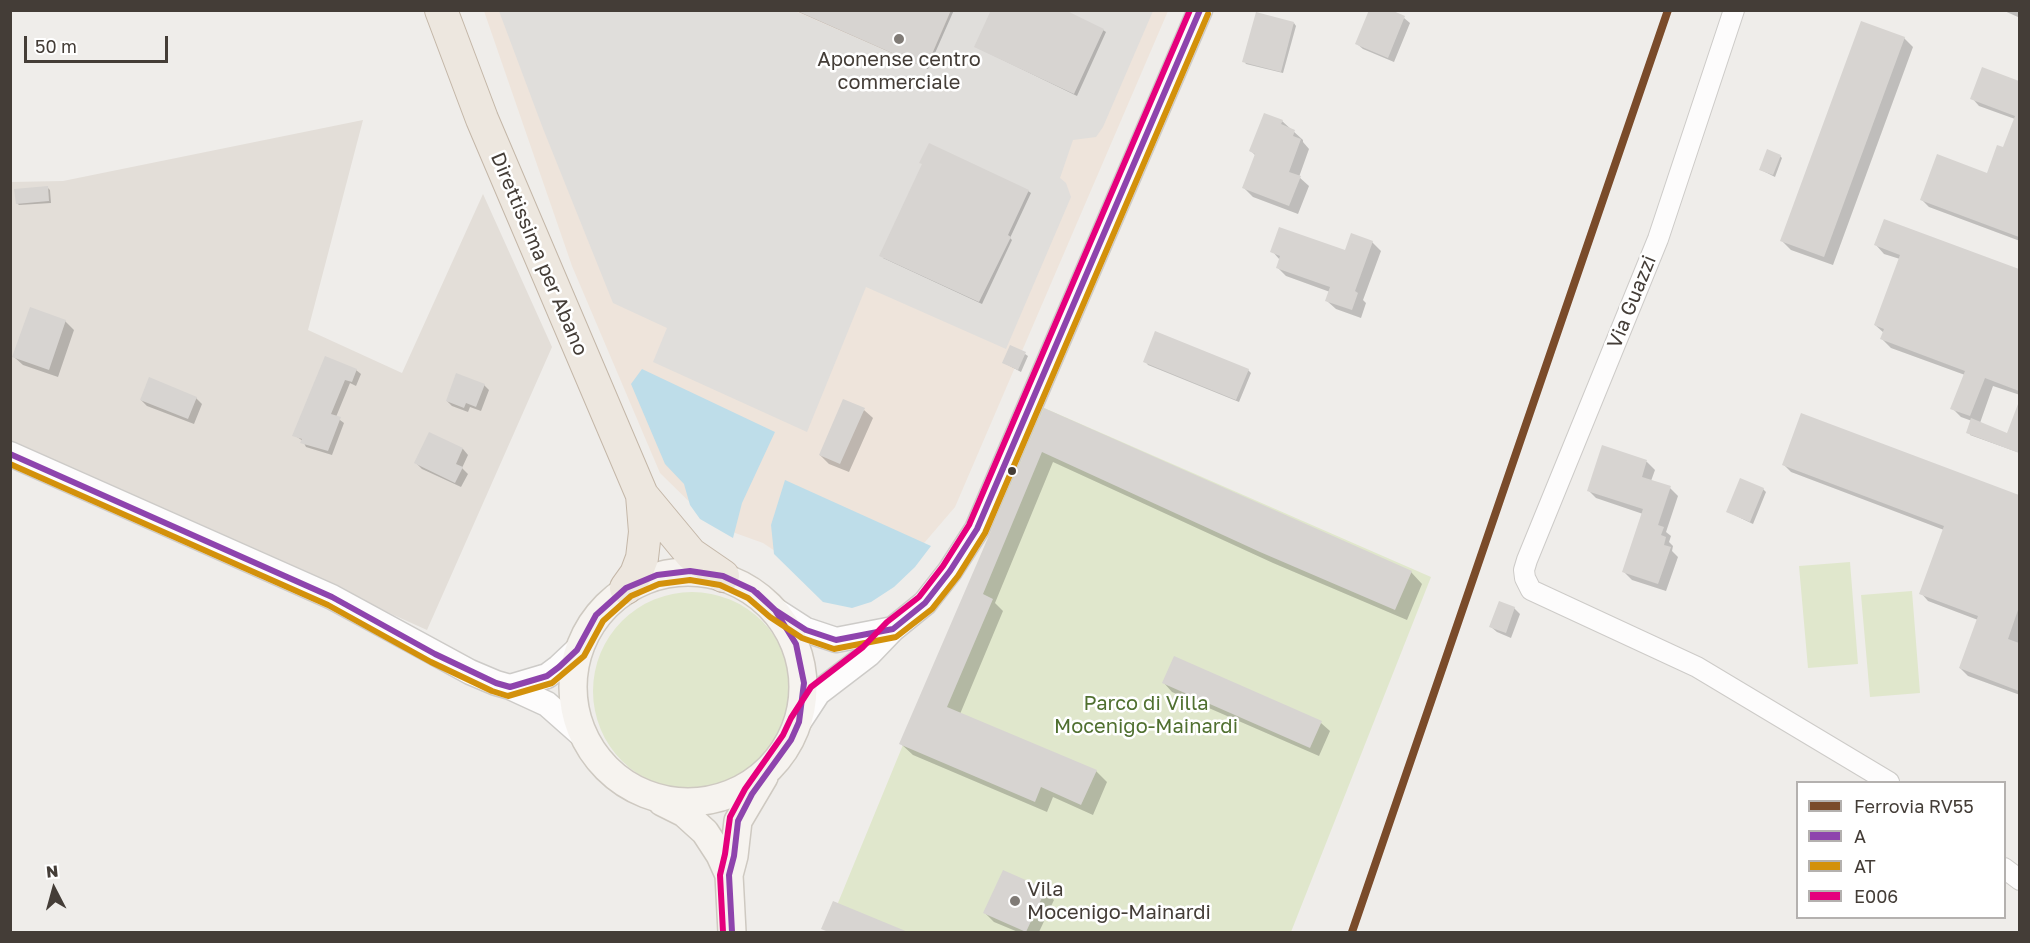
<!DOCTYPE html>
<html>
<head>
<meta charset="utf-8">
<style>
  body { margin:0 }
  #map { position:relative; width:2030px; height:943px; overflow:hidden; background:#efedea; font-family:"Golos Text",sans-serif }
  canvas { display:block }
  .frame { position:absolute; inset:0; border:12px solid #443d37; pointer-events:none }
  .legend { position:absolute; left:1796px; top:781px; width:210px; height:138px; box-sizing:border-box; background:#fff; border:2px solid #b4b1af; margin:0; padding:8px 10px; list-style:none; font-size:18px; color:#443d37 }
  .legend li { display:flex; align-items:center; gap:12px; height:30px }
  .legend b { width:30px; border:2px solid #b4b1af }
  .north { position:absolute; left:24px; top:859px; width:60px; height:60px; -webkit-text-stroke:4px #fff; paint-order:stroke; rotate:354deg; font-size:16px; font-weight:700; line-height:24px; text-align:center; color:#443d37 }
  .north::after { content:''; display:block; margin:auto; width:21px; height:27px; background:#443d37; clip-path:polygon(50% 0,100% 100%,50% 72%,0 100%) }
  .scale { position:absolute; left:24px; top:36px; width:144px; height:27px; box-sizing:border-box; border:3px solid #443d37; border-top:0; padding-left:8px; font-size:18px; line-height:21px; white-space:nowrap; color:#443d37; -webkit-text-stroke:4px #fff; paint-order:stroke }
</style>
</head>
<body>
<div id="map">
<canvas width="2030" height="943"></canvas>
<div class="frame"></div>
<ul class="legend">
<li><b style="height:8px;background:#7a4b2a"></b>Ferrovia RV55</li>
<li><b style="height:8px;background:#8e44ad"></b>A</li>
<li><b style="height:8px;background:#d3910b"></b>AT</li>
<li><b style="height:8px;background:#e5007d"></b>E006</li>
</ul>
<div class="north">N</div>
<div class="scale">50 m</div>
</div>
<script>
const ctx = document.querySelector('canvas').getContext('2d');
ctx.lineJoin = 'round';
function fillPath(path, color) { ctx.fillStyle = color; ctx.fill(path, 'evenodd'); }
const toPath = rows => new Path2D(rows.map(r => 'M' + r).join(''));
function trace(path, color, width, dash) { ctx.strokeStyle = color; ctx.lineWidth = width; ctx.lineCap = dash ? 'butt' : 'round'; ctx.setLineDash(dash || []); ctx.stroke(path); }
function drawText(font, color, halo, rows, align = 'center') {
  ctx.font = font + ' "Golos Text",sans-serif'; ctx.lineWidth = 5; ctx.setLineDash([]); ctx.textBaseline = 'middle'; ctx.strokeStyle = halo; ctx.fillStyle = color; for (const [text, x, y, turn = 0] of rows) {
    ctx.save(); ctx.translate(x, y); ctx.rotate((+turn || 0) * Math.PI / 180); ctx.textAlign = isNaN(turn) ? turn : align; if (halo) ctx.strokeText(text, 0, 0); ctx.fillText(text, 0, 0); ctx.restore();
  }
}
fillPath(toPath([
  [363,120,308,330,402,373,483,194,552,347,427,630,11,443,11,182,63,181]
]), '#e3ded8');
fillPath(toPath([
  [484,11,1168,11,955,507,907,563,808,573,763,543,713,525,660,473,572,266]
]), '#eee4db');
fillPath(toPath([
  [1042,407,1431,577,1291,932,826,932],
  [1850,562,1858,664,1808,668,1799,566],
  [1912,591,1920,693,1870,697,1861,595],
  '593 691a99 99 0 1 1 198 0a99 99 0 1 1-198 0Z'
]), '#e0e7cc');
fillPath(toPath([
  [499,11,795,11,926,68,951,11,1153,11,1103,127,1096,137,1073,140,1060,178,1066,183,1071,197,1006,349,866,287,807,432,653,362,667,328,613,303,542,126]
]), '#e0dedb');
fillPath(toPath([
  [642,369,775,432,742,503,733,538,700,519,690,505,684,484,665,464,631,384],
  [785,480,931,546,915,567,894,587,871,602,852,608,823,602,774,554,771,525]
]), '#bedde9');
fillPath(toPath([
  [794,10,954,10,928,69],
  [2002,10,2020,10,2020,14,2018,17],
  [1404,18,1410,23,1394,62,1363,49,1357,44],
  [1294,23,1296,26,1283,73,1246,64,1244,61],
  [1103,30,1106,32,1077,96,976,47],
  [1904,38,1913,47,1833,265,1791,250,1782,241],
  [1983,69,2020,83,2020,241,1929,207,1922,200,1988,175,2004,149,2015,119,1979,106,1972,98],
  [1282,121,1303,140,1303,142,1309,149,1299,177,1309,186,1298,214,1253,197,1244,188,1256,156,1251,151],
  [1780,156,1782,158,1775,177,1761,170],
  [47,187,50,190,51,203,19,205,17,203],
  [1028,191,1031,193,1010,238,1012,240,982,304,883,258],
  [1885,221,2020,270,2020,395,1993,386,1980,423,2008,435,2009,431,2020,435,2020,453,1970,435,1972,421,1961,417,1952,408,1965,375,1891,348,1882,339,1884,333,1875,325,1900,259,1884,254,1876,245],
  [1372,242,1381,251,1363,300,1366,303,1361,318,1336,309,1327,301,1330,292,1286,276,1277,267,1280,260,1272,251,1346,252],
  [65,321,74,330,58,377,23,365,14,357],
  [1025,354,1028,356,1021,372,1004,363],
  [326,358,356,370,361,374,356,386,350,383,336,417,344,423,332,455,306,447,303,441,294,435],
  [1145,361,1248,370,1251,373,1239,402,1148,365],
  [484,385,489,390,481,411,470,407,468,412,452,406,447,401],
  [196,398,202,404,194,424,147,406,141,400],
  [864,410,873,418,849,472,829,464,820,455],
  [1045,410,1411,572,1422,584,1407,620,1273,563,1053,462,995,603,1003,611,960,714,1096,771,1107,782,1093,815,1053,797,1047,812,913,755,901,744],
  [1802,415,2020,499,2020,695,1968,676,1960,668,1978,620,1928,601,1921,593,1944,530,1791,472,1783,464],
  [429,434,463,449,468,455,462,468,468,474,461,487,422,469,416,463],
  [1603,447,1647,462,1655,470,1651,481,1670,488,1678,496,1666,532,1671,536,1669,542,1673,546,1672,551,1678,557,1666,591,1632,580,1624,572,1643,514,1596,498,1588,490],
  [1763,489,1766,492,1753,524,1728,512],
  [1514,608,1520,614,1511,638,1497,632,1491,627],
  [1164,683,1321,723,1330,731,1319,756,1172,692],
  [1045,891,1054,900,1039,932,1018,932,994,922,985,913]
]), '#0003');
fillPath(toPath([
  [795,10,951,10,926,68],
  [991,10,1065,10,1104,29,1074,94,974,47],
  [1369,10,1391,10,1405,16,1388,58,1355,44],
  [1256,12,1294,22,1281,72,1242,62],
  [1861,21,1905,37,1824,257,1780,241],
  [1982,67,2019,81,2019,237,1920,200,1937,154,1987,173,1997,145,2003,147,2015,116,1970,99],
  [1264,113,1283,120,1281,124,1295,130,1293,136,1301,139,1289,172,1301,176,1289,206,1242,188,1255,154,1249,151],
  [929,143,1029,190,1008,235,1011,237,979,302,879,256,922,164,919,163],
  [1767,149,1781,155,1773,175,1759,170],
  [48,186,49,201,16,204,14,189],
  [1884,219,2019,269,2019,391,1985,378,1970,416,1950,409,1965,371,1880,339,1884,329,1874,325,1900,255,1874,245],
  [1279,227,1345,250,1351,233,1373,241,1355,291,1358,293,1352,310,1325,301,1330,287,1276,268,1280,256,1270,252],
  [30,307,66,320,49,370,12,357],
  [1155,331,1249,369,1236,400,1143,362],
  [1010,345,1026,352,1018,370,1002,363],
  [325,356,357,369,352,382,345,380,331,414,341,417,328,451,300,443,302,439,292,436],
  [456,373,485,384,476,407,466,403,464,408,446,401],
  [149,377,197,397,188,419,140,400],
  [843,399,865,408,840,464,819,455],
  [2018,404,2019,453,1966,433,1971,418,2007,433],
  [1044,408,1412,571,1395,610,1260,552,1042,452,983,594,993,599,947,707,1097,770,1081,805,1041,787,1035,802,899,744],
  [1801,413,2019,495,2019,607,2008,639,2019,643,2019,691,1959,668,1978,616,1919,594,1944,526,1782,465],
  [429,432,463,448,456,464,463,467,455,483,414,463],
  [1602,445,1647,460,1642,477,1671,486,1658,525,1664,527,1661,535,1666,537,1664,545,1671,547,1658,584,1622,572,1643,509,1587,491],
  [1740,478,1764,488,1750,522,1726,512],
  [1499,601,1515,607,1506,633,1489,627],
  [1174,656,1322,721,1310,748,1162,683],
  [1003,870,1046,889,1026,932,983,913],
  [833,901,908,932,908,933,831,933,821,929]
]), '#d7d4d1');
const minor = toPath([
  [1734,10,1658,239,1527,560,1524,570,1525,578,1531,590,1697,667,1889,782],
  [2004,868,2020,880]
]);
const tertiary = toPath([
  [10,454,332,597,470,672,496,683,510,687,547,704,582,735],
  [775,610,806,630,836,640,893,629],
  [510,687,547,676,559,667,577,650],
  [799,722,818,693,869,654,893,629,925,603,950,571,977,529,1200,10]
]);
const secondary = toPath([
  '573 687a115 115 0 1 1 230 0a115 115 0 1 1-230 0Z',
  [662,802,684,813,705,832,720,855,729,875],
  [732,932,729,875,734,856,738,821,764,777]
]);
const trunk = toPath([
  [441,10,482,119,642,495,691,554,723,576],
  [626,588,636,574,642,558,645,532,642,495]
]);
trace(minor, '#cdcbc8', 22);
trace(tertiary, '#cdcbc8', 27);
trace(secondary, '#cec9c1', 30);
trace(trunk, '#c4b7a8', 34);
trace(minor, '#fdfcfc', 20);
trace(tertiary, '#fdfcfc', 24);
trace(secondary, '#f6f3ef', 27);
trace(trunk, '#ede7df', 32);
trace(toPath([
  [10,454,332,597,435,654,496,683,510,687,547,676,559,667,577,650,596,615,626,588,657,575,690,571,723,576,753,590,775,610,806,630,836,640,893,629,925,603,950,571,977,529,1200,10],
  [732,932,729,875,734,856,738,821,752,794,791,740,799,722,804,683,796,644,775,610,757,593]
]), '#8e44ad', 6);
trace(toPath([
  [10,464,328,605,431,662,492,691,508,696,552,683,584,656,603,621,631,596,659,584,690,580,720,585,748,598,770,617,802,638,834,649,896,637,932,609,958,576,985,533,1208,14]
]), '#d3910b', 6);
trace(toPath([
  [723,932,720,875,725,854,730,817,745,789,783,735,791,718,811,687,863,647,887,622,919,597,943,566,969,525,1190,10]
]), '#e5007d', 6);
trace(toPath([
  [1352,932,1668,10]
]), '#7a4b2a', 8);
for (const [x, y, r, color] of [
  [899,39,6,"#807b76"],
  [1012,471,5,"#443d37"],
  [1015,901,6,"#807b76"]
]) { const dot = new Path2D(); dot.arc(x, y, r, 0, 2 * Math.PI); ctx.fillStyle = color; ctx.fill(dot); trace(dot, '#fff', 2); }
drawText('20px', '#443d37', '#fff', [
  ["Aponense centro",899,60],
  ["commerciale",899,83],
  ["Vila",1027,890,"left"],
  ["Mocenigo-Mainardi",1027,913,"left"]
]);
drawText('20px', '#443d37', '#fff', [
  ["Direttissima per Abano",539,254,67],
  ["Via Guazzi",1632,302,-68]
]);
drawText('20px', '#507030', '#fff', [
  ["Parco di Villa",1146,704],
  ["Mocenigo-Mainardi",1146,727]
]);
</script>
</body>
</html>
